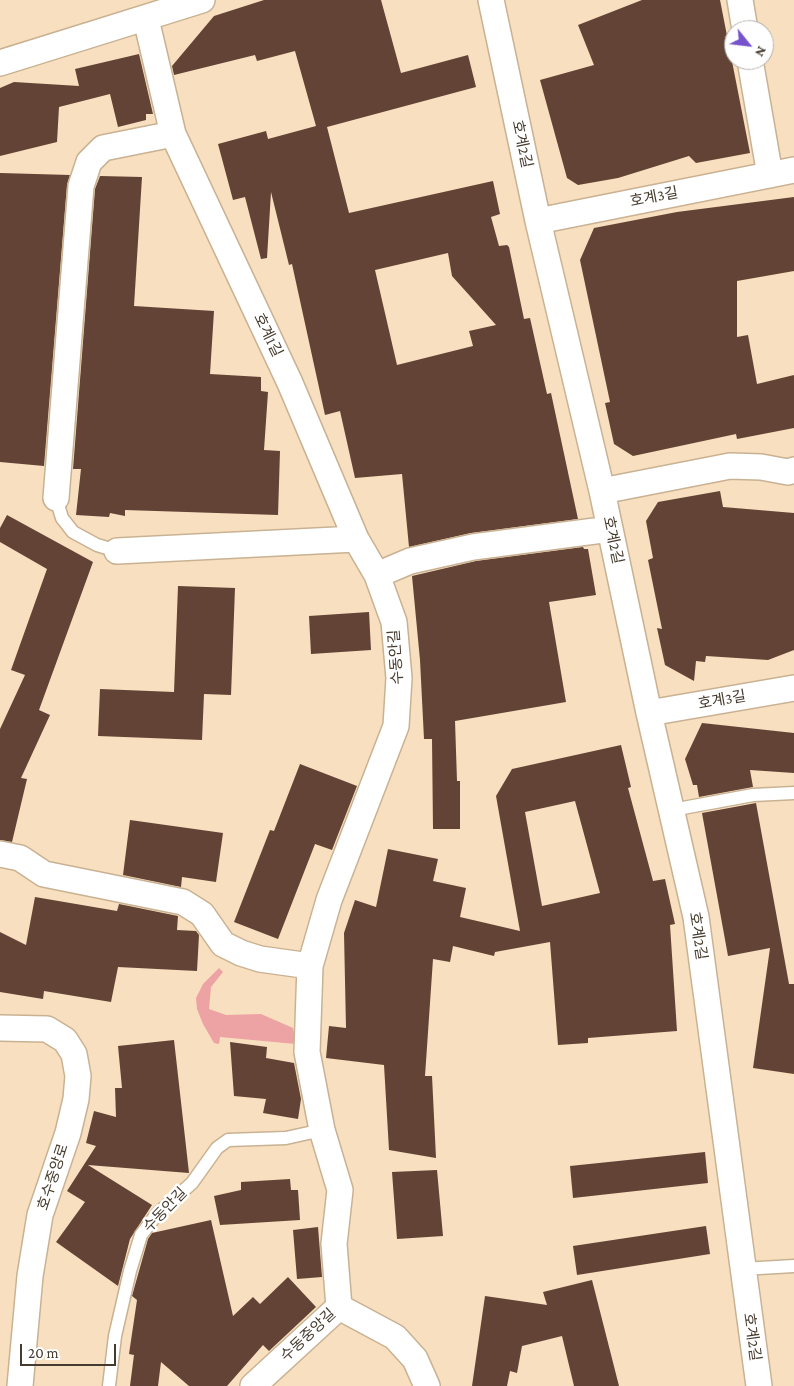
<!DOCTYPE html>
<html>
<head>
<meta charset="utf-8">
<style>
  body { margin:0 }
  #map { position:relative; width:794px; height:1386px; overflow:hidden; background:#f7dfbf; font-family:"Crimson Pro",serif }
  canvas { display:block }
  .north { position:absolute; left:724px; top:20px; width:50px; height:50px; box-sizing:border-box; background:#fff; border:1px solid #b5b1ab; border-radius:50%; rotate:119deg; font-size:14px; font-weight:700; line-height:20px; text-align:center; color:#453b2e }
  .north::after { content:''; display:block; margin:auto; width:18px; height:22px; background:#7653cd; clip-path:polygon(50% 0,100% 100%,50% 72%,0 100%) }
  .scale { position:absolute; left:20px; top:1344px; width:96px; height:22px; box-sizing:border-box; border:2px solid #453b2e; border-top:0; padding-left:6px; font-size:15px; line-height:18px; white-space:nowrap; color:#453b2e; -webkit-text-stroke:4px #fff; paint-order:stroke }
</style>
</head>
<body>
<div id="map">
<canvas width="794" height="1386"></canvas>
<div class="north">N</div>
<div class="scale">20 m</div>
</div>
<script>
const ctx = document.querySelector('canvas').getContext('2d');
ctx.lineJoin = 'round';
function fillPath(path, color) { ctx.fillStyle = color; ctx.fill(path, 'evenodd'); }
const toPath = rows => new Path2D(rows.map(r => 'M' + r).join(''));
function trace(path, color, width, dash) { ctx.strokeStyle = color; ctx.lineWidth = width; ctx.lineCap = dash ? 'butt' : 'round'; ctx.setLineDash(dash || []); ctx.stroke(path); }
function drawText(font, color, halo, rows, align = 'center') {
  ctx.font = font + ' "Crimson Pro","Noto Sans KR",serif'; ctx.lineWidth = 5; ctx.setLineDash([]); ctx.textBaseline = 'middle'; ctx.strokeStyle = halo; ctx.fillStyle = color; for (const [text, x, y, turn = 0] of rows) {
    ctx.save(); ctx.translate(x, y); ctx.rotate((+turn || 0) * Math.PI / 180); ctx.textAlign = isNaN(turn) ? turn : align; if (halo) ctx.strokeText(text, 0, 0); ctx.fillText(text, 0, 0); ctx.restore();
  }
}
fillPath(toPath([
  [219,968,223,972,211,987,209,1009,226,1015,261,1014,293,1028,296,1044,220,1037,219,1044,214,1043,203,1024,197,1009,196,998,203,984]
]), '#eda2a4');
fillPath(toPath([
  [264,0,381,0,401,73,468,55,476,87,327,127,349,213,493,181,500,214,491,217,499,246,507,245,509,247,524,319,530,318,547,394,551,393,578,519,471,533,409,547,402,474,355,478,340,411,325,415,292,264,289,265,271,192,267,258,261,259,245,197,233,200,218,144,266,131,268,139,316,126,295,51,257,61,255,55,174,75,172,66,214,16],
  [448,253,452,276,496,325,469,331,473,346,397,365,375,270],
  [642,0,720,0,750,153,696,163,689,156,618,178,578,185,567,178,540,80,594,65,578,25],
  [139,54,153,114,146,114,146,120,118,127,110,94,59,107,57,142,0,156,0,88,14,82,79,86,75,69],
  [0,173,70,175,67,185,44,466,0,462],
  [100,176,142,177,134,306,214,311,210,374,261,377,261,391,268,392,264,450,280,451,278,515,125,510,125,516,110,513,109,517,76,515,81,469,73,469,95,189],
  [794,197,794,271,737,281,737,337,748,335,757,384,794,375,794,428,737,439,736,434,633,456,614,444,605,403,610,402,580,260,594,228,677,212],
  [720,491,723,507,794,513,794,650,768,660,706,656,705,662,696,661,694,681,665,665,657,628,662,629,648,560,653,558,646,521,658,502],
  [7,515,93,562,39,710,50,715,21,778,27,779,12,842,0,840,0,729,25,675,11,670,47,569,0,542,0,528],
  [583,547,584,549,588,549,596,595,549,602,566,702,455,721,457,781,460,781,460,829,433,829,432,739,424,739,420,660,412,576,476,561],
  [178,586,235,588,231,695,204,694,202,740,98,736,100,689,174,692],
  [369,612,371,650,311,654,309,616],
  [702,723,794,733,794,773,750,770,753,787,699,797,697,785,693,785,685,759],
  [621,745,631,787,628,788,653,881,665,879,675,924,670,925,677,1031,588,1038,588,1043,558,1045,550,942,495,952,494,956,453,946,450,962,433,959,425,1076,432,1076,436,1158,389,1150,384,1065,326,1058,329,1026,346,1028,344,933,355,900,376,907,388,849,438,859,433,881,466,888,460,917,520,931,496,796,512,769],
  [575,801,600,893,542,906,525,812],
  [300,764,357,786,332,850,315,844,278,939,234,922,270,830,274,831],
  [756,803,789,984,794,984,794,1074,753,1068,770,948,728,956,702,813],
  [130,820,223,833,216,882,182,877,181,887,123,875],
  [35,897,117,911,119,904,178,916,177,930,196,931,199,935,197,971,118,967,111,1002,44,991,43,999,0,992,0,932,26,945],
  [174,1040,189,1173,88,1165,152,1205,130,1239,118,1286,56,1242,85,1202,67,1191,96,1146,86,1143,94,1111,116,1117,115,1088,122,1088,118,1046],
  [230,1042,267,1047,266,1058,294,1063,301,1099,298,1119,263,1113,266,1099,234,1096],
  [705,1152,708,1183,573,1198,570,1166],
  [437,1170,443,1236,397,1239,392,1172],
  [290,1179,291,1190,298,1190,300,1220,220,1225,214,1196,241,1190,241,1182],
  [211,1220,233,1316,253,1297,260,1304,288,1277,316,1307,269,1351,263,1345,227,1386,189,1386,161,1362,158,1386,130,1386,134,1355,129,1354,137,1300,132,1296,148,1239,152,1233],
  [706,1226,710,1254,577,1275,573,1246],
  [318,1227,322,1277,297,1279,293,1230],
  [592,1280,619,1386,574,1386,562,1336,522,1346,517,1373,510,1371,507,1386,472,1386,485,1296,547,1305,543,1292]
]), '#634335');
const lane = toPath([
  [56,498,62,518,73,532,97,545,117,551],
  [672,810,753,795,794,793],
  [742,1269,794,1266],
  [109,1386,115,1336,130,1271,141,1235,157,1214,192,1183,217,1148,228,1140,286,1138,322,1130]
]);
const street = toPath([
  [491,0,538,221,602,491,649,713,696,917,759,1386],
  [740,0,745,30],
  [146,19,173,134,290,383,356,539,377,575],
  [750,60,770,175],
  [0,63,202,0],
  [538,221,794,170],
  [602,491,730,466,761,467,788,472,794,470],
  [56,498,81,186,89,162,103,148,173,134],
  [117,551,356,539],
  [649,713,794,688],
  [0,854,20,858,44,874,183,902,202,914,223,944,241,953,260,959,310,966],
  [0,1028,47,1029,65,1040,74,1054,78,1076,76,1099,68,1133,40,1215,30,1276,20,1386],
  [339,1307,334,1244,340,1190,322,1130,307,1052,310,966,329,900,396,726,399,678,394,622,377,575,410,561,473,547,610,529],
  [253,1386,339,1307,395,1337,415,1359,427,1386]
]);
trace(lane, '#c9b293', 15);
trace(street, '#c9b293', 28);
trace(lane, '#fff', 12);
trace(street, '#fff', 25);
drawText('15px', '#453b2e', '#fff', [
  ["호계2길",522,144,78],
  ["호계3길",654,197,-11],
  ["호계1길",268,335,64],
  ["호계2길",613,540,78],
  ["수동안길",396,657,-94],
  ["호계3길",722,700,-10],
  ["호계2길",698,936,81],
  ["호수중앙로",53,1177,-72],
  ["수동안길",165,1210,-46],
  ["수동중앙길",308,1335,-43],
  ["호계2길",752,1337,82]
]);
</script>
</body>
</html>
